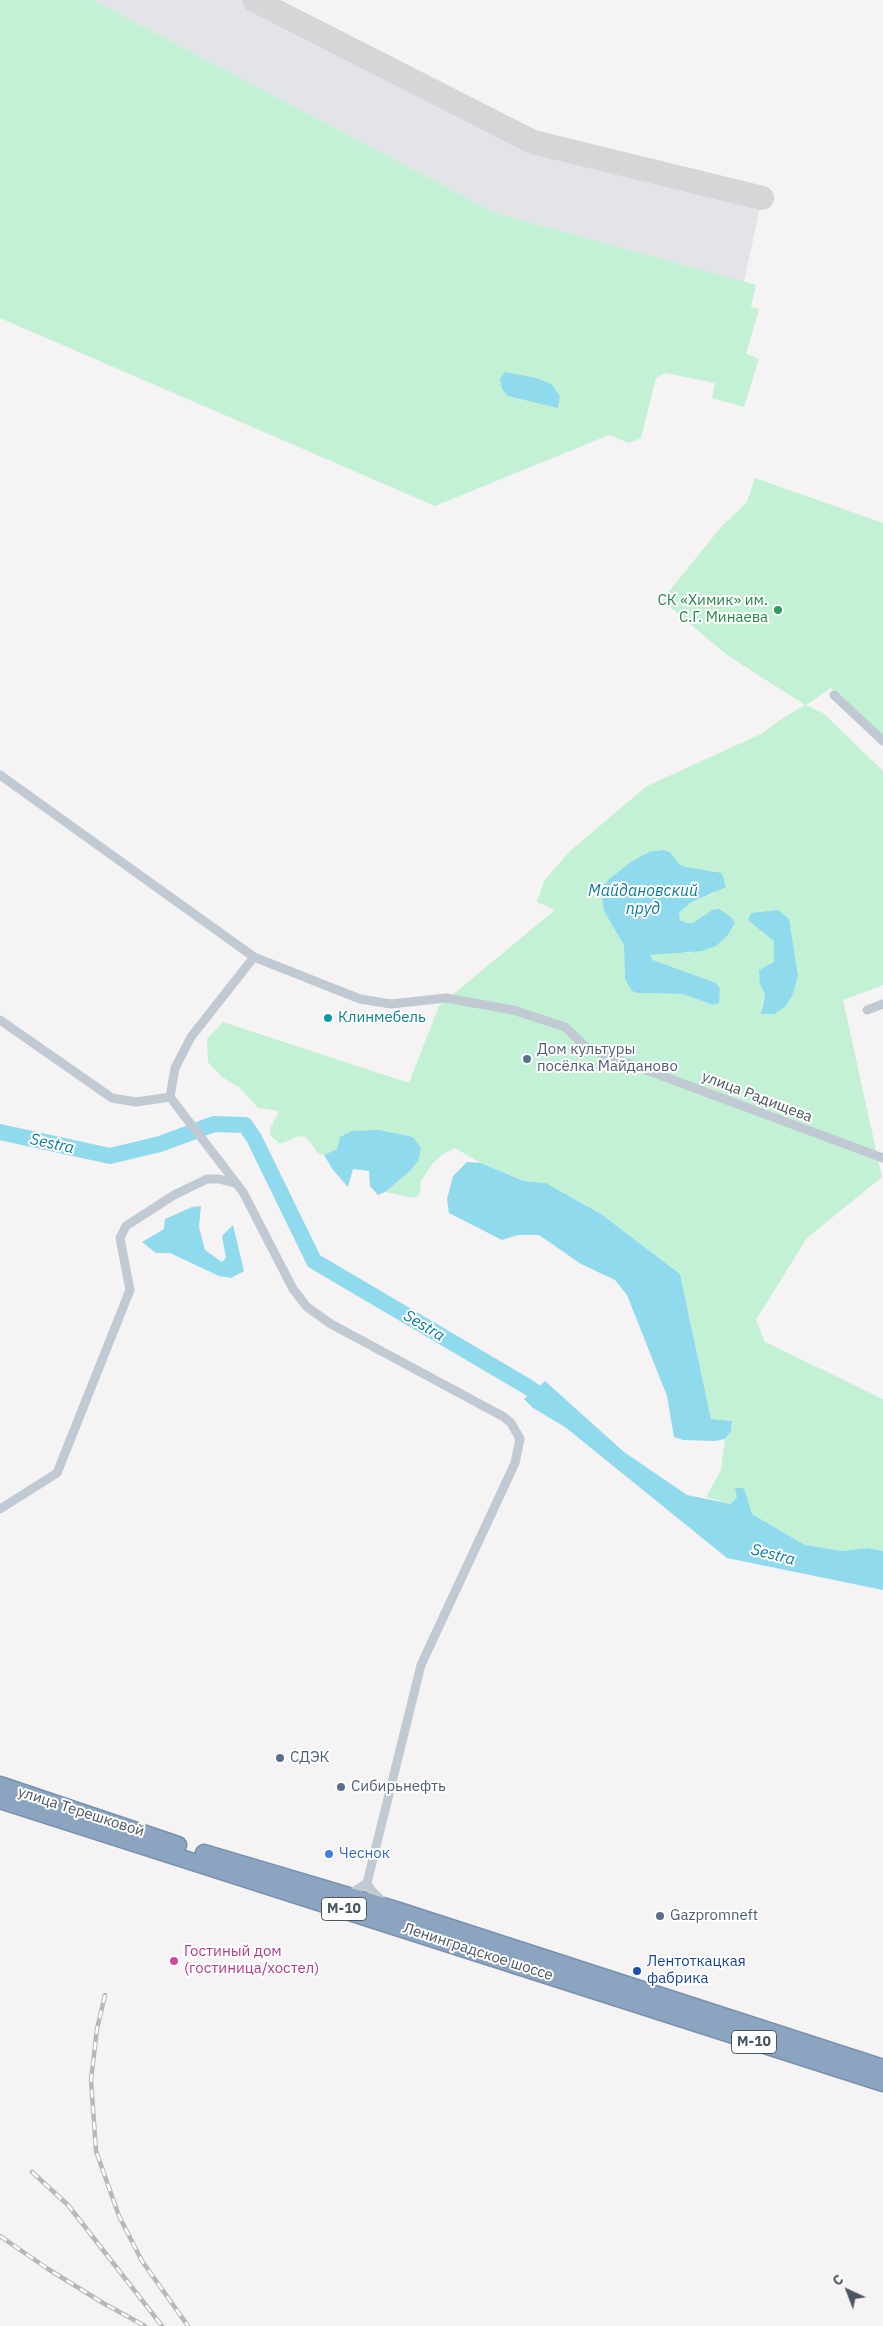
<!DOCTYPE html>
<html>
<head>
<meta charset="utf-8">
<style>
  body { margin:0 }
  #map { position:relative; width:883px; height:2326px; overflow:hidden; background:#f5f3f3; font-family:"IBM Plex Sans",sans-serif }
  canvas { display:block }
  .north { position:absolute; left:823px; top:2266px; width:50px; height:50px; -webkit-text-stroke:4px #fff; paint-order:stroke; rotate:317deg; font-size:14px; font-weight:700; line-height:20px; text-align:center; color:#4a5661 }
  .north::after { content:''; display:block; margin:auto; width:18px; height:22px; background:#4a5661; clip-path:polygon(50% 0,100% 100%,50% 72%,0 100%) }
</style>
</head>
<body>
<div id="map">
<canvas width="883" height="2326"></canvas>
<div class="north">С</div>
</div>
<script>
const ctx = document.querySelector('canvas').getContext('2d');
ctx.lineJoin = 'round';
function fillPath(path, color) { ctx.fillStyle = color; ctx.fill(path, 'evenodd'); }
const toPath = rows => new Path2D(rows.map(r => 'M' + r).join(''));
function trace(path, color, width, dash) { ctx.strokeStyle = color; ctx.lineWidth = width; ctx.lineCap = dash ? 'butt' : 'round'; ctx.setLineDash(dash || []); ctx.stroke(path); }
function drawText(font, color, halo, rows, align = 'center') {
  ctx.font = font + ' "IBM Plex Sans",sans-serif'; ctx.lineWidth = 4; ctx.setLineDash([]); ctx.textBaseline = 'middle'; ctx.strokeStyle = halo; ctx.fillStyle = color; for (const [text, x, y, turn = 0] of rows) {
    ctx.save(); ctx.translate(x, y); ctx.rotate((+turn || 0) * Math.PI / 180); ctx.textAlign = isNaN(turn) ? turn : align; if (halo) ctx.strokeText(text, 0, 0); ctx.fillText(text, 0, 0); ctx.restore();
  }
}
fillPath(toPath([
  [93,0,254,0,533,142,762,198,744,282,495,213]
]), '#e2e4e7');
fillPath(toPath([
  [0,0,93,0,495,213,756,285,751,307,759,309,746,354,759,359,744,407,712,398,715,383,665,373,656,378,641,438,629,443,609,435,435,506,0,318],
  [755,478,883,523,883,736,831,688,806,705,823,713,883,771,883,985,843,1000,882,1177,807,1238,756,1320,765,1342,883,1399,883,1551,868,1548,842,1551,805,1545,752,1514,737,1497,731,1504,706,1497,721,1470,725,1439,731,1431,732,1421,711,1419,680,1274,601,1214,546,1183,524,1181,481,1163,455,1148,443,1154,432,1164,421,1181,420,1194,414,1198,385,1192,409,1172,337,1149,324,1155,318,1153,306,1137,299,1136,280,1144,270,1135,270,1129,279,1111,258,1108,240,1088,222,1077,208,1062,207,1039,223,1022,409,1083,439,1006,555,910,537,902,544,881,570,851,647,786,763,733,777,722,805,705,727,655,662,600,721,527,747,502],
  [649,852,670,852,679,864,685,867,699,871,715,871,715,893,690,903,679,913,680,920,686,923,693,923,712,910,690,953,677,951,650,954,653,960,716,983,713,1005,683,994,638,993,625,979,624,945,608,880],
  [774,941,774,1014,761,1007,774,962]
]), '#c3f1d5');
fillPath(toPath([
  [505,372,536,378,551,384,560,396,558,408,508,396,502,389,500,379],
  [663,850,670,852,679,864,685,867,722,873,726,887,690,903,679,913,680,920,686,923,693,923,712,910,719,909,731,917,735,923,727,936,716,946,702,951,650,955,653,960,716,983,720,989,719,1003,713,1005,683,994,638,993,632,991,625,979,624,945,604,911,601,891,608,880,631,862,649,852],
  [778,910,789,919,798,976,792,996,785,1007,774,1014,761,1014,765,994,760,984,759,970,774,962,774,941,748,920,751,913],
  [379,1130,413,1137,421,1148,418,1161,409,1172,385,1192,378,1195,370,1186,369,1171,353,1169,348,1187,333,1170,324,1155,337,1149,340,1137,352,1131],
  [467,1162,481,1163,524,1181,546,1183,601,1214,680,1274,711,1419,732,1421,731,1431,725,1439,715,1441,683,1440,674,1437,667,1396,627,1295,615,1280,581,1264,539,1235,518,1235,502,1240,449,1213,447,1199,453,1176],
  [201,1206,199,1227,205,1250,222,1262,226,1258,222,1236,233,1225,244,1271,231,1278,219,1276,170,1253,156,1253,142,1242,164,1229,165,1219,192,1207],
  [545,1381,624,1452,687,1495,731,1504,737,1497,735,1488,744,1488,752,1514,805,1545,842,1551,868,1548,883,1551,883,1590,727,1558,565,1427,533,1408,524,1399]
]), '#90daee');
trace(toPath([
  [0,1132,110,1156,160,1144,214,1124,245,1125,254,1138,314,1261,528,1387,550,1403]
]), '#90daee', 16);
trace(toPath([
  [254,0,533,142,762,198]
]), '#d5d6d8', 24);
const highway = toPath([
  [0,1785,178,1845],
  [0,1800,883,2083],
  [204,1853,393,1909,883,2068]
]);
trace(highway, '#7690ad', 19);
trace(toPath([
  [834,695,883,741],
  [0,775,254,957,191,1037,175,1068,170,1097,243,1192,293,1289,307,1307,331,1324,504,1417,511,1423,520,1439,515,1463,421,1665,367,1883,353,1892,347,1893],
  [254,957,360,999,391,1004,446,998,513,1010,565,1027,587,1048,883,1158],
  [867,1010,883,1004],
  [0,1020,112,1098,136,1102,170,1097],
  [0,1509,57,1473,130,1290,120,1238,126,1226,174,1195,207,1179,219,1179,235,1183],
  [367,1883,371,1890,384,1903]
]), '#c1cad2', 9);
trace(highway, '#8ba5c1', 16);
const rail = toPath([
  [105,1995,97,2029,91,2080,96,2151,119,2216,142,2261,188,2326],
  [32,2172,68,2205,162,2326],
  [0,2236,48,2269,103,2303,145,2326]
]);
trace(rail, '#b5b8bd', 4.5);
trace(rail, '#fff', 2.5, [8]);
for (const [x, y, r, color] of [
  [778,610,5,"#2e9e5b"],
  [328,1018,5,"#0f9aa8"],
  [527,1059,5,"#5c6f8a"],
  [280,1758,5,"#5c6f8a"],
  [341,1787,5,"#5c6f8a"],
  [329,1854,5,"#3f7fe0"],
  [660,1916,5,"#5c6f8a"],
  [174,1961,5,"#d1479c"],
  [637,1971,5,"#1a4fb4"]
]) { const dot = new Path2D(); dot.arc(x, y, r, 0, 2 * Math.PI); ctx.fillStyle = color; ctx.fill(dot); trace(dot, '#fff', 2); }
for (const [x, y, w] of [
  [344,1909,45],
  [754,2042,45]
]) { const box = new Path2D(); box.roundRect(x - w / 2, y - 11.5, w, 23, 4); ctx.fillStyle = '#fff'; ctx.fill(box); trace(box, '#4a5661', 1); }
drawText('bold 14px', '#4a5661', null, [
  ["М-10",344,1909],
  ["М-10",754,2042]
]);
drawText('15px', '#27864d', '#fff', [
  ["СК «Химик» им.",768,601],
  ["С.Г. Минаева",768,618]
], 'right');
drawText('15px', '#0d838f', '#fff', [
  ["Клинмебель",338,1018]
], 'left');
drawText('15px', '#4e5e75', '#fff', [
  ["Дом культуры",537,1050],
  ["посёлка Майданово",537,1067],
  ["СДЭК",290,1758],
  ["Сибирьнефть",351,1787],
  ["Gazpromneft",670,1916]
], 'left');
drawText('15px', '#4a5661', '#fff', [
  ["улица Радищева",757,1097,21],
  ["улица Терешковой",81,1812,18],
  ["Ленинградское шоссе",478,1952,18]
]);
drawText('15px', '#366cbe', '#fff', [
  ["Чеснок",339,1854]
], 'left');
drawText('15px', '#b23c85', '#fff', [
  ["Гостиный дом",184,1952],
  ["(гостиница/хостел)",184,1969]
], 'left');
drawText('15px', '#164399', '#fff', [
  ["Лентоткацкая",647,1962],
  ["фабрика",647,1979]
], 'left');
drawText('italic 16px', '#0c7c9b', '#fff', [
  ["Майдановский",643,891],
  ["пруд",643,909],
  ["Sestra",52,1144,12],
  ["Sestra",424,1326,31],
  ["Sestra",773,1555,14]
]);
</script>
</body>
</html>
